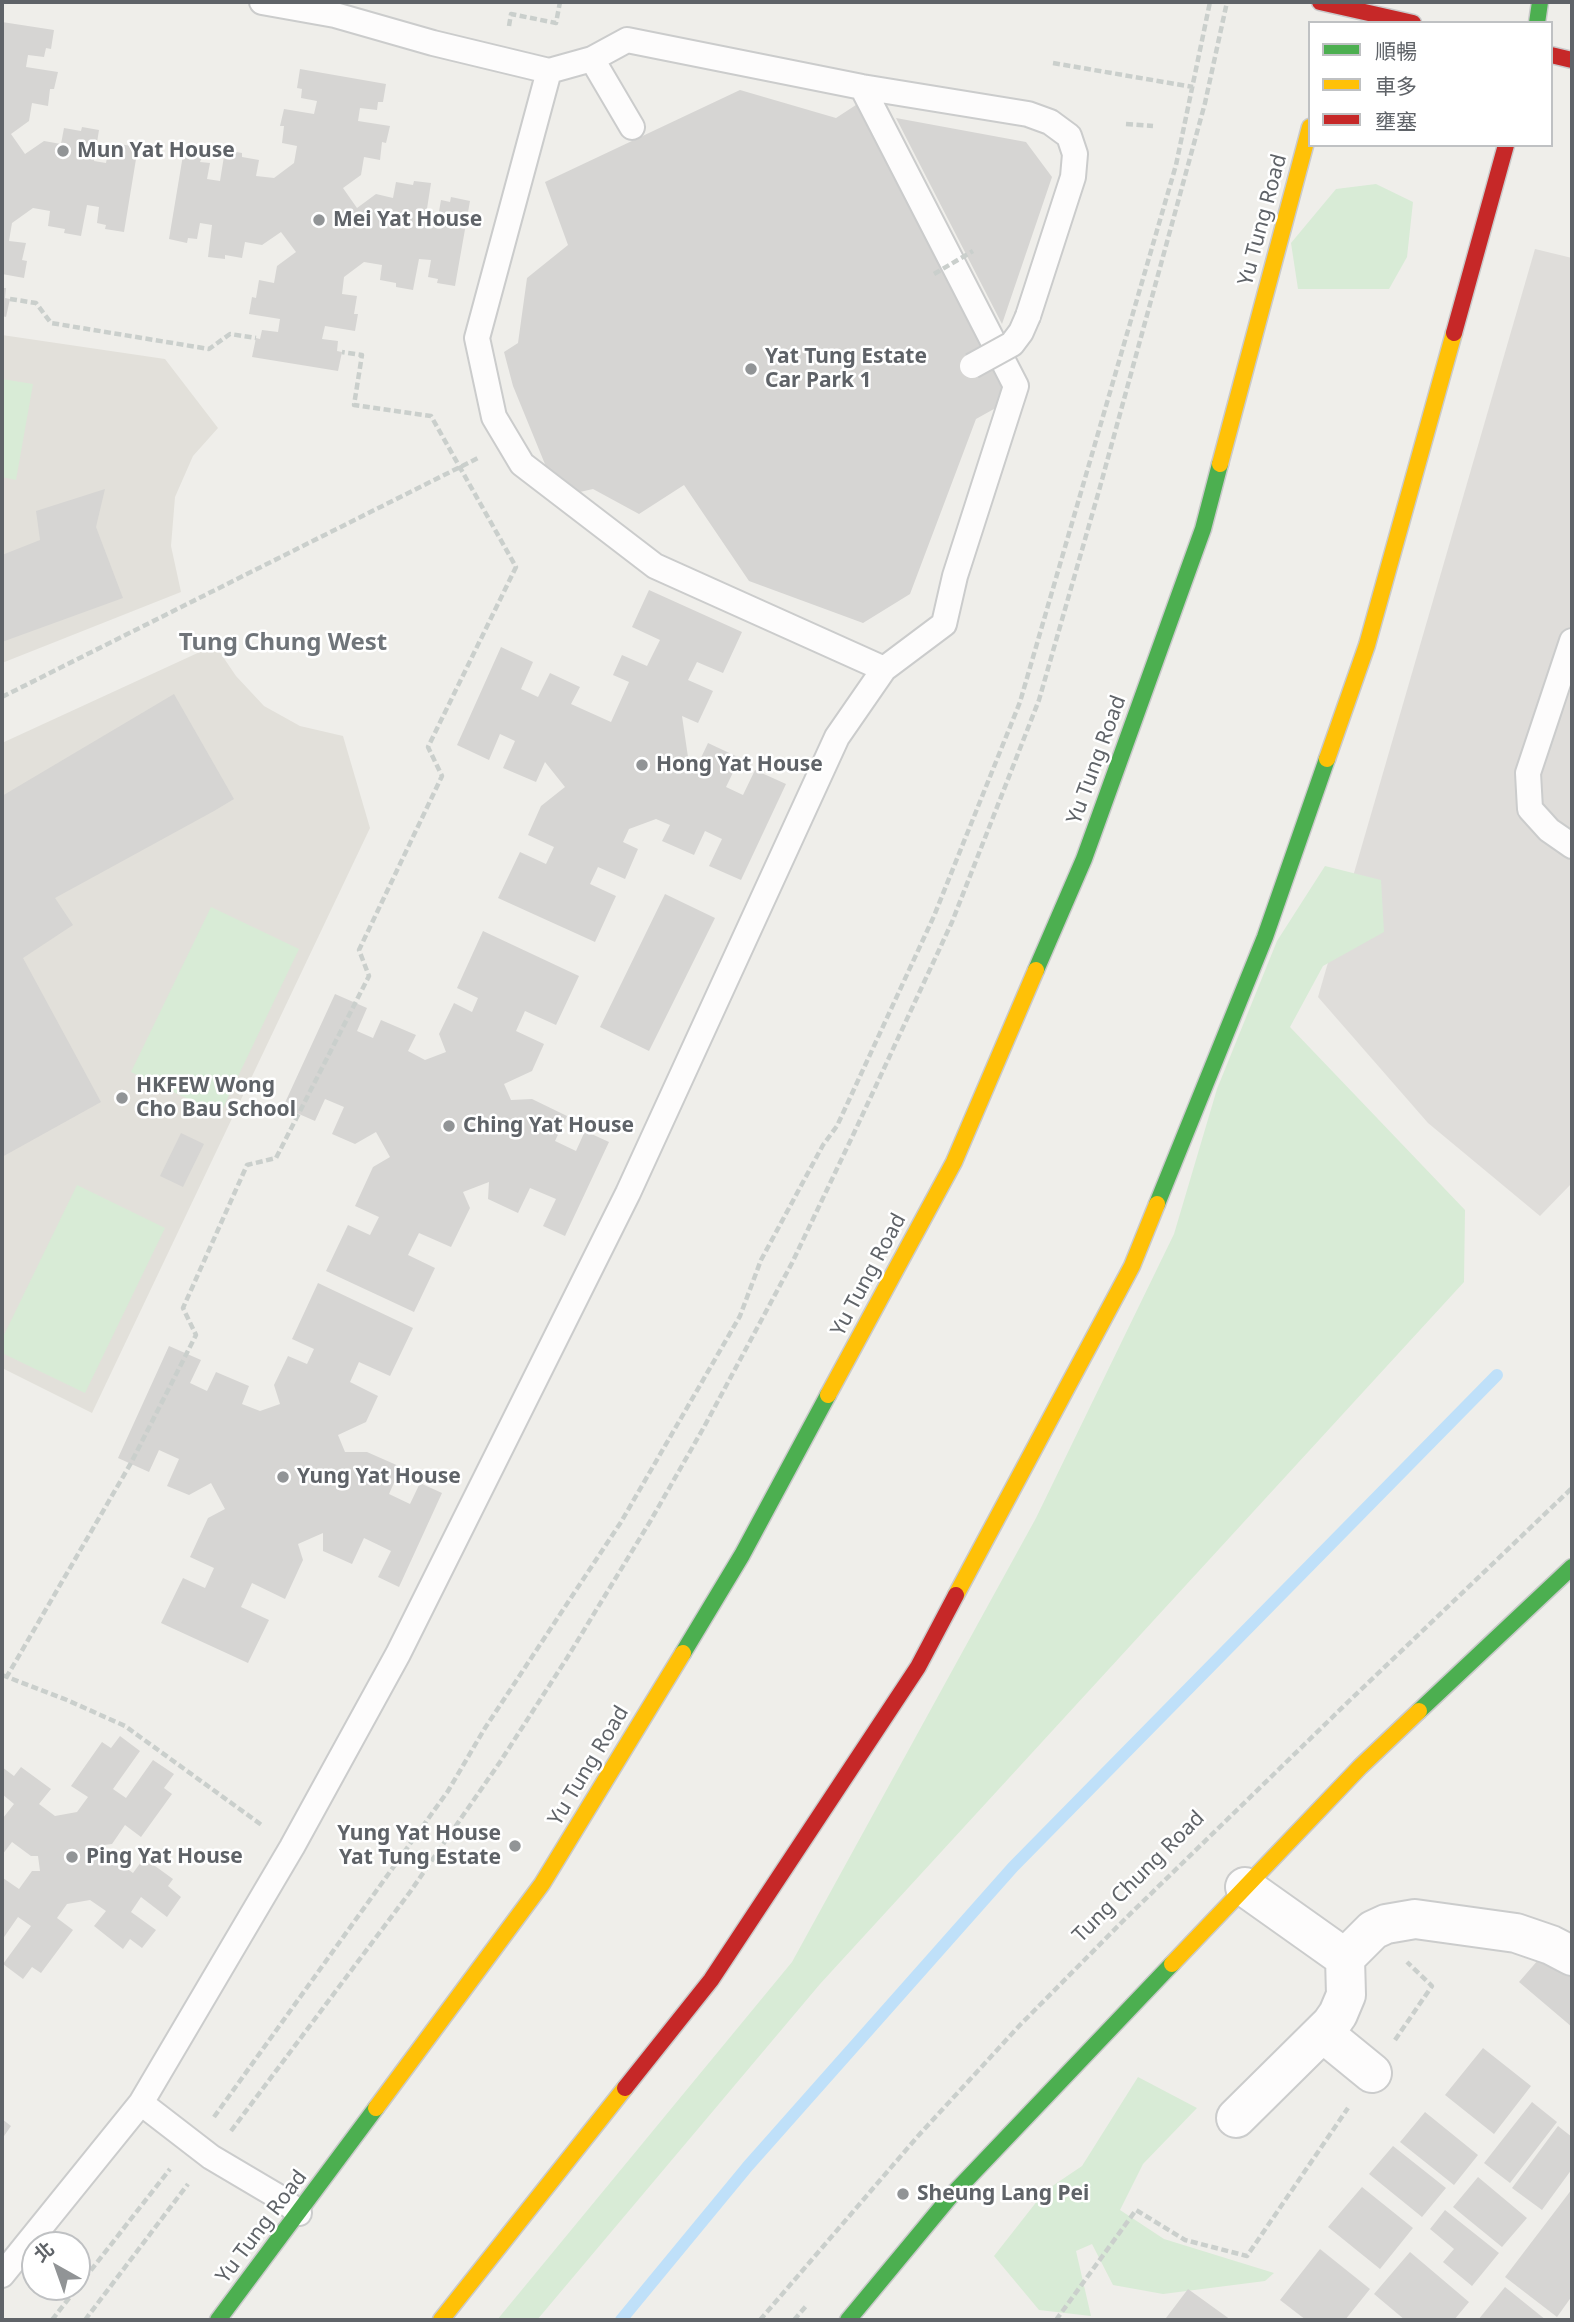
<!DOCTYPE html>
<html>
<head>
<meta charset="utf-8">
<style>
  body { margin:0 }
  #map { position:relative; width:1574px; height:2322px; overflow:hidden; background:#efeeea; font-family:"Noto Sans","Noto Sans TC",sans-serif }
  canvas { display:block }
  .frame { position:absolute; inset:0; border:4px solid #5f6368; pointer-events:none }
  .legend { position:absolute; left:1308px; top:21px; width:245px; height:126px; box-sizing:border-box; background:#fff; border:2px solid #bfc1c3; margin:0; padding:9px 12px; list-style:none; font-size:21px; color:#5f6368 }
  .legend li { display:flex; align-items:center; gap:14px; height:35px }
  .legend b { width:35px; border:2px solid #bfc1c3 }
  .north { position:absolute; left:21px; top:2231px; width:70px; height:70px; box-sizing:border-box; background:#fff; border:2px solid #bfc1c3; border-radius:50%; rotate:320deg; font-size:19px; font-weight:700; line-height:28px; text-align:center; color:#5f6368 }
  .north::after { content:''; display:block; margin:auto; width:24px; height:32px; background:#919496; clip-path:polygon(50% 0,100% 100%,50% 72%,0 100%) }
</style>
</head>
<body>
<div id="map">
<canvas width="1574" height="2322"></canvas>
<div class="frame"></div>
<ul class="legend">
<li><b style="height:9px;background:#4caf50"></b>順暢</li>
<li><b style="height:9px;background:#ffc107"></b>車多</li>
<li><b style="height:9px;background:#c62828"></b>壅塞</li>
</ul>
<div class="north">北</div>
</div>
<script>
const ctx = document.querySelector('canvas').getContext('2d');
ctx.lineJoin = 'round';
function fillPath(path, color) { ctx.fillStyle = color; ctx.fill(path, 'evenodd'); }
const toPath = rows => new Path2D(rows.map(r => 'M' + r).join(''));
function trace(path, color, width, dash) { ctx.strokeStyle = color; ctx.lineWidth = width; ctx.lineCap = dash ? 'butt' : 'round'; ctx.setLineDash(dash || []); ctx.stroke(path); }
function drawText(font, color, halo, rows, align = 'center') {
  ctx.font = font + ' "Noto Sans",sans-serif'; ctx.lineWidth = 5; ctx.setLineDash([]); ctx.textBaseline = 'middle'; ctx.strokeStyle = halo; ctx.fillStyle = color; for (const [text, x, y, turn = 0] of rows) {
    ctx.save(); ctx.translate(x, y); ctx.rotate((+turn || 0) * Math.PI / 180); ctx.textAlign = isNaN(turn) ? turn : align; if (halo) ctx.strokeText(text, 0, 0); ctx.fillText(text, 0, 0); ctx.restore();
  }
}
fillPath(toPath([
  [1535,249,1572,258,1572,1183,1540,1216,1428,1123,1318,997]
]), '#dfddda');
fillPath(toPath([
  [2,335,165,359,218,428,193,456,175,497,171,546,181,592,2,663],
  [215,645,236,676,264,706,300,726,343,736,370,828,92,1413,2,1368,2,743]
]), '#e2e0da');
fillPath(toPath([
  [1376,184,1413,202,1407,257,1389,289,1298,289,1291,243,1336,189],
  [2,379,33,384,16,480,2,477],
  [1325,866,1381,880,1384,932,1323,966,1290,1027,1465,1210,1464,1282,820,1984,537,2320,497,2320,792,1962,1036,1518,1174,1234,1217,1089,1277,941],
  [211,907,299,949,220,1114,131,1072],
  [77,1185,165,1228,85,1393,2,1353,2,1339],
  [1138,2077,1197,2108,1143,2164,1120,2210,1164,2239,1274,2273,1265,2281,1163,2294,1113,2285,1092,2244,1076,2251,1091,2316,1039,2310,994,2256,1045,2191,1082,2166]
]), '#d8ebd6');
trace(toPath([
  [621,2320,748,2166,1013,1867,1497,1375]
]), '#bfe0f9', 12);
fillPath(toPath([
  [2,22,54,30,51,49,46,48,44,57,28,55,26,67,58,72,54,89,50,89,48,106,32,103,29,121,11,134,25,154,44,141,61,144,64,128,81,131,82,127,99,130,94,161,106,163,109,146,119,148,119,144,138,147,124,232,105,229,106,225,97,223,99,207,87,205,81,236,64,233,65,229,48,226,50,211,33,208,12,223,9,241,26,243,22,260,27,261,24,278,2,274],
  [300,69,386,84,383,102,378,102,377,110,360,108,358,121,390,126,386,143,382,142,380,160,364,157,361,175,343,188,357,208,376,194,393,198,396,182,413,185,414,181,431,183,426,215,438,217,441,200,450,202,451,197,470,201,455,286,437,283,438,279,428,277,431,260,419,259,413,290,396,287,396,283,380,280,382,265,364,262,344,277,342,294,357,296,354,314,358,314,355,331,325,326,322,339,338,341,337,351,342,352,338,371,252,357,256,338,260,339,262,330,278,332,280,319,249,314,252,297,256,298,259,280,274,283,277,266,296,252,281,232,262,245,245,242,242,258,225,255,225,259,208,257,212,225,200,223,197,239,188,238,187,243,169,239,183,155,202,157,200,162,210,163,207,179,220,181,225,150,242,153,242,157,259,160,256,176,274,178,294,163,297,146,282,143,284,126,280,126,284,109,314,114,317,101,301,98,302,89,297,88],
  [740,90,836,118,859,103,1010,400,976,419,910,594,863,623,749,581,684,485,639,514,593,489,571,494,549,474,513,386,504,352,518,343,527,278,568,245,545,182],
  [896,118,1026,142,1052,177,1002,324],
  [2,288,6,288,5,298,10,299,6,317,2,316],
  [105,489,96,527,123,598,2,642,2,555,40,540,36,511],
  [649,590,742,632,723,673,697,662,688,680,713,691,698,723,682,716,688,757,699,762,708,743,740,758,726,787,743,795,755,770,786,784,741,880,709,866,722,839,705,831,694,855,662,841,670,825,656,819,629,829,623,842,638,849,625,879,598,867,590,884,616,896,595,942,498,898,520,852,546,864,554,847,528,835,541,806,565,787,545,762,536,782,503,768,515,741,500,734,489,760,457,745,501,647,533,662,521,689,538,697,550,673,580,687,571,704,611,722,629,682,613,675,622,655,647,666,660,640,632,627],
  [174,694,234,799,214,811,55,898,73,925,23,958,101,1102,2,1157,2,796],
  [665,894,715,918,649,1051,600,1027],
  [483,931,579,976,556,1025,525,1011,516,1031,544,1044,532,1071,504,1084,511,1100,532,1099,567,1116,555,1141,576,1151,585,1131,609,1142,565,1236,543,1226,556,1199,530,1188,518,1213,488,1199,489,1182,463,1192,470,1208,451,1247,419,1233,408,1255,435,1268,414,1312,326,1271,348,1225,370,1235,379,1217,355,1206,373,1167,390,1157,376,1132,355,1144,332,1134,344,1107,325,1099,315,1121,283,1107,335,994,367,1008,357,1031,373,1038,381,1020,416,1035,408,1051,425,1060,446,1052,439,1034,454,1003,472,1012,478,998,457,988],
  [181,1133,204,1144,183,1187,160,1176],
  [318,1283,413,1328,390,1376,359,1362,350,1382,378,1396,366,1422,338,1435,345,1452,367,1452,401,1467,389,1494,410,1504,420,1483,442,1493,399,1587,378,1577,391,1551,364,1538,352,1564,323,1551,323,1533,298,1544,303,1560,285,1599,252,1583,241,1607,269,1620,248,1663,161,1623,183,1578,205,1588,214,1568,190,1557,208,1518,225,1509,211,1483,189,1495,167,1486,179,1459,159,1450,149,1472,118,1458,169,1346,201,1360,190,1383,207,1391,216,1372,249,1386,242,1404,260,1411,280,1404,274,1385,288,1356,307,1364,314,1349,292,1339],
  [120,1736,140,1751,113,1789,126,1798,153,1760,174,1774,164,1788,172,1794,141,1837,125,1825,112,1844,104,1845,106,1859,114,1859,133,1873,144,1858,173,1879,168,1886,181,1897,167,1917,141,1897,131,1912,156,1930,142,1948,130,1939,123,1949,94,1926,106,1911,90,1900,67,1904,57,1918,73,1930,41,1973,32,1967,23,1979,3,1964,31,1926,18,1917,2,1940,2,1881,3,1878,19,1889,32,1871,40,1871,38,1856,31,1856,12,1842,2,1855,2,1816,3,1818,14,1804,2,1794,2,1767,14,1776,21,1767,51,1789,39,1804,55,1816,77,1812,88,1797,71,1786,102,1742,111,1748],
  [1545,1952,1572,1974,1572,2027,1519,1982],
  [1483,2048,1531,2086,1494,2134,1445,2095],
  [1532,2102,1557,2122,1510,2183,1484,2163],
  [1425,2112,1478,2155,1454,2185,1400,2142],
  [2,2119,11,2126,2,2139],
  [1558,2126,1572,2137,1572,2169,1542,2210,1512,2188],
  [1393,2146,1446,2188,1422,2217,1369,2174],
  [1478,2177,1527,2218,1502,2247,1453,2207],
  [1362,2187,1413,2228,1380,2269,1328,2227],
  [1572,2189,1572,2296,1557,2317,1505,2277],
  [1445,2210,1499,2253,1472,2286,1443,2262,1454,2249,1430,2229],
  [1320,2249,1370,2289,1345,2320,1306,2320,1280,2300],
  [1410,2252,1469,2302,1454,2320,1405,2320,1374,2294],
  [1505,2287,1546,2320,1478,2320],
  [1188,2289,1231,2320,1170,2320,1166,2318]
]), '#d6d5d3');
const lane = toPath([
  [262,2,335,15,433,43,549,71,592,59,627,40,862,87,1028,114,1050,122,1069,136,1075,154,1073,177,1028,316],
  [592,59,632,127],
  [549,71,477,338,494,417,522,464,655,566,884,669],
  [1572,641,1528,773,1530,809,1549,830,1572,846],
  [141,2103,211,2157,282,2199,299,2213],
  [2,2275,141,2103,292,1847,398,1654,628,1193,837,737,884,669,944,624,955,576,1016,386,862,87]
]);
const street = toPath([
  [1345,1958,1373,1930,1386,1924,1415,1919,1516,1933,1551,1945,1572,1956],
  [1323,2033,1372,2073],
  [1236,2118,1331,2024,1338,2014,1346,1995,1345,1958,1245,1887]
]);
const fast = toPath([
  [1342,6,1343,2],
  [1537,23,1540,2],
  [1036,970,1084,859,1203,529,1220,464],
  [1157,1204,1265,937,1327,759],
  [683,1653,742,1555,828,1395],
  [1419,1711,1572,1567],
  [218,2320,376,2108],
  [848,2320,950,2197,1172,1964]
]);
const slow = toPath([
  [1220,464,1310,127],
  [1327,759,1367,645,1454,333],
  [828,1395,954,1162,1036,970],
  [956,1595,1132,1266,1157,1204],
  [1172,1964,1360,1767,1419,1711],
  [376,2108,542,1884,683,1653],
  [441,2320,625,2088]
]);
const jam = toPath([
  [1320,2,1413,23],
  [1551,55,1572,60],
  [1454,333,1506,145],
  [625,2088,711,1980,918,1667,956,1595]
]);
trace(lane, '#cbcccc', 28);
trace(street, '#cbcccc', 42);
trace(fast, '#cacacb', 19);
trace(slow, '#cacacb', 19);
trace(jam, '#cacacb', 19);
trace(toPath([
  [509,26,511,14,556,23,560,2],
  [1053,63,1193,87],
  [1126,124,1153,126],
  [10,299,36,303,51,323,209,349,230,334,256,338],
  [2,697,480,457],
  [2,1675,67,1700,125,1726,263,1826],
  [6,1678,131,1463,196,1335,183,1308,247,1165,276,1158,369,976,359,950,442,776,428,747,516,567,431,416,354,405,362,355,342,352],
  [1395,2040,1432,1986,1407,1962],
  [214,2117,448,1791,485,1728,621,1522,740,1316,761,1260,823,1145,837,1126,934,916,1020,702,1176,165,1210,2],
  [231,2131,410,1892,500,1762,567,1658,651,1520,704,1427,792,1263,854,1133,952,922,1039,700,1100,487,1205,103,1227,2],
  [52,2320,170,2169],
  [85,2320,188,2184],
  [760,2320,918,2136,1020,2025,1127,1917,1350,1700,1572,1488],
  [794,2320,807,2305],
  [1056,2320,1136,2210,1185,2240,1247,2256,1348,2108]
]), '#cacfcc', 4.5, [7, 3.5]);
trace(lane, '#fdfcfc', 24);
trace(street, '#fdfcfc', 38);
trace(fast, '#4caf50', 16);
trace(slow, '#ffc107', 16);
trace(jam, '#c62828', 16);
const laneBridge = toPath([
  [972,366,1012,344,1021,332,1028,316]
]);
trace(laneBridge, '#cbcccc', 28, []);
trace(toPath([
  [934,274,973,251]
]), '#cacfcc', 4.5, [7, 3.5]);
trace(laneBridge, '#fdfcfc', 24);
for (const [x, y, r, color] of [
  [63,151,7,"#919496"],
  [319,220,7,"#919496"],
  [751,369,7,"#919496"],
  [642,765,7,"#919496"],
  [122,1098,7,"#919496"],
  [449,1126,7,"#919496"],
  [283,1477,7,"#919496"],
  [515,1846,7,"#919496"],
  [72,1857,7,"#919496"],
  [903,2194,7,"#919496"]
]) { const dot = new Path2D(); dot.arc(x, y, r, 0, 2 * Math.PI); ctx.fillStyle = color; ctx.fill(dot); trace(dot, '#fff', 2.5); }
drawText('bold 21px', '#5f6368', '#fff', [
  ["Mun Yat House",77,151],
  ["Mei Yat House",333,220],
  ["Yat Tung Estate",765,357],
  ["Car Park 1",765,381],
  ["Hong Yat House",656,765],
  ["HKFEW Wong",136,1086],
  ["Cho Bau School",136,1110],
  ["Ching Yat House",463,1126],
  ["Yung Yat House",297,1477],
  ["Yung Yat House",501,1834,"right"],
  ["Yat Tung Estate",501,1858,"right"],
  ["Ping Yat House",86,1857],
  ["Sheung Lang Pei",917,2194]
], 'left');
drawText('21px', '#5f6368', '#fff', [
  ["Yu Tung Road",1263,220,-75],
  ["Yu Tung Road",1097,760,-70],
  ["Yu Tung Road",869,1275,-62],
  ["Yu Tung Road",589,1766,-59],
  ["Tung Chung Road",1139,1877,-45],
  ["Yu Tung Road",262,2227,-53]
]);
drawText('bold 24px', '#70757a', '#fff', [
  ["Tung Chung West",283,643]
]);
</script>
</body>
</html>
